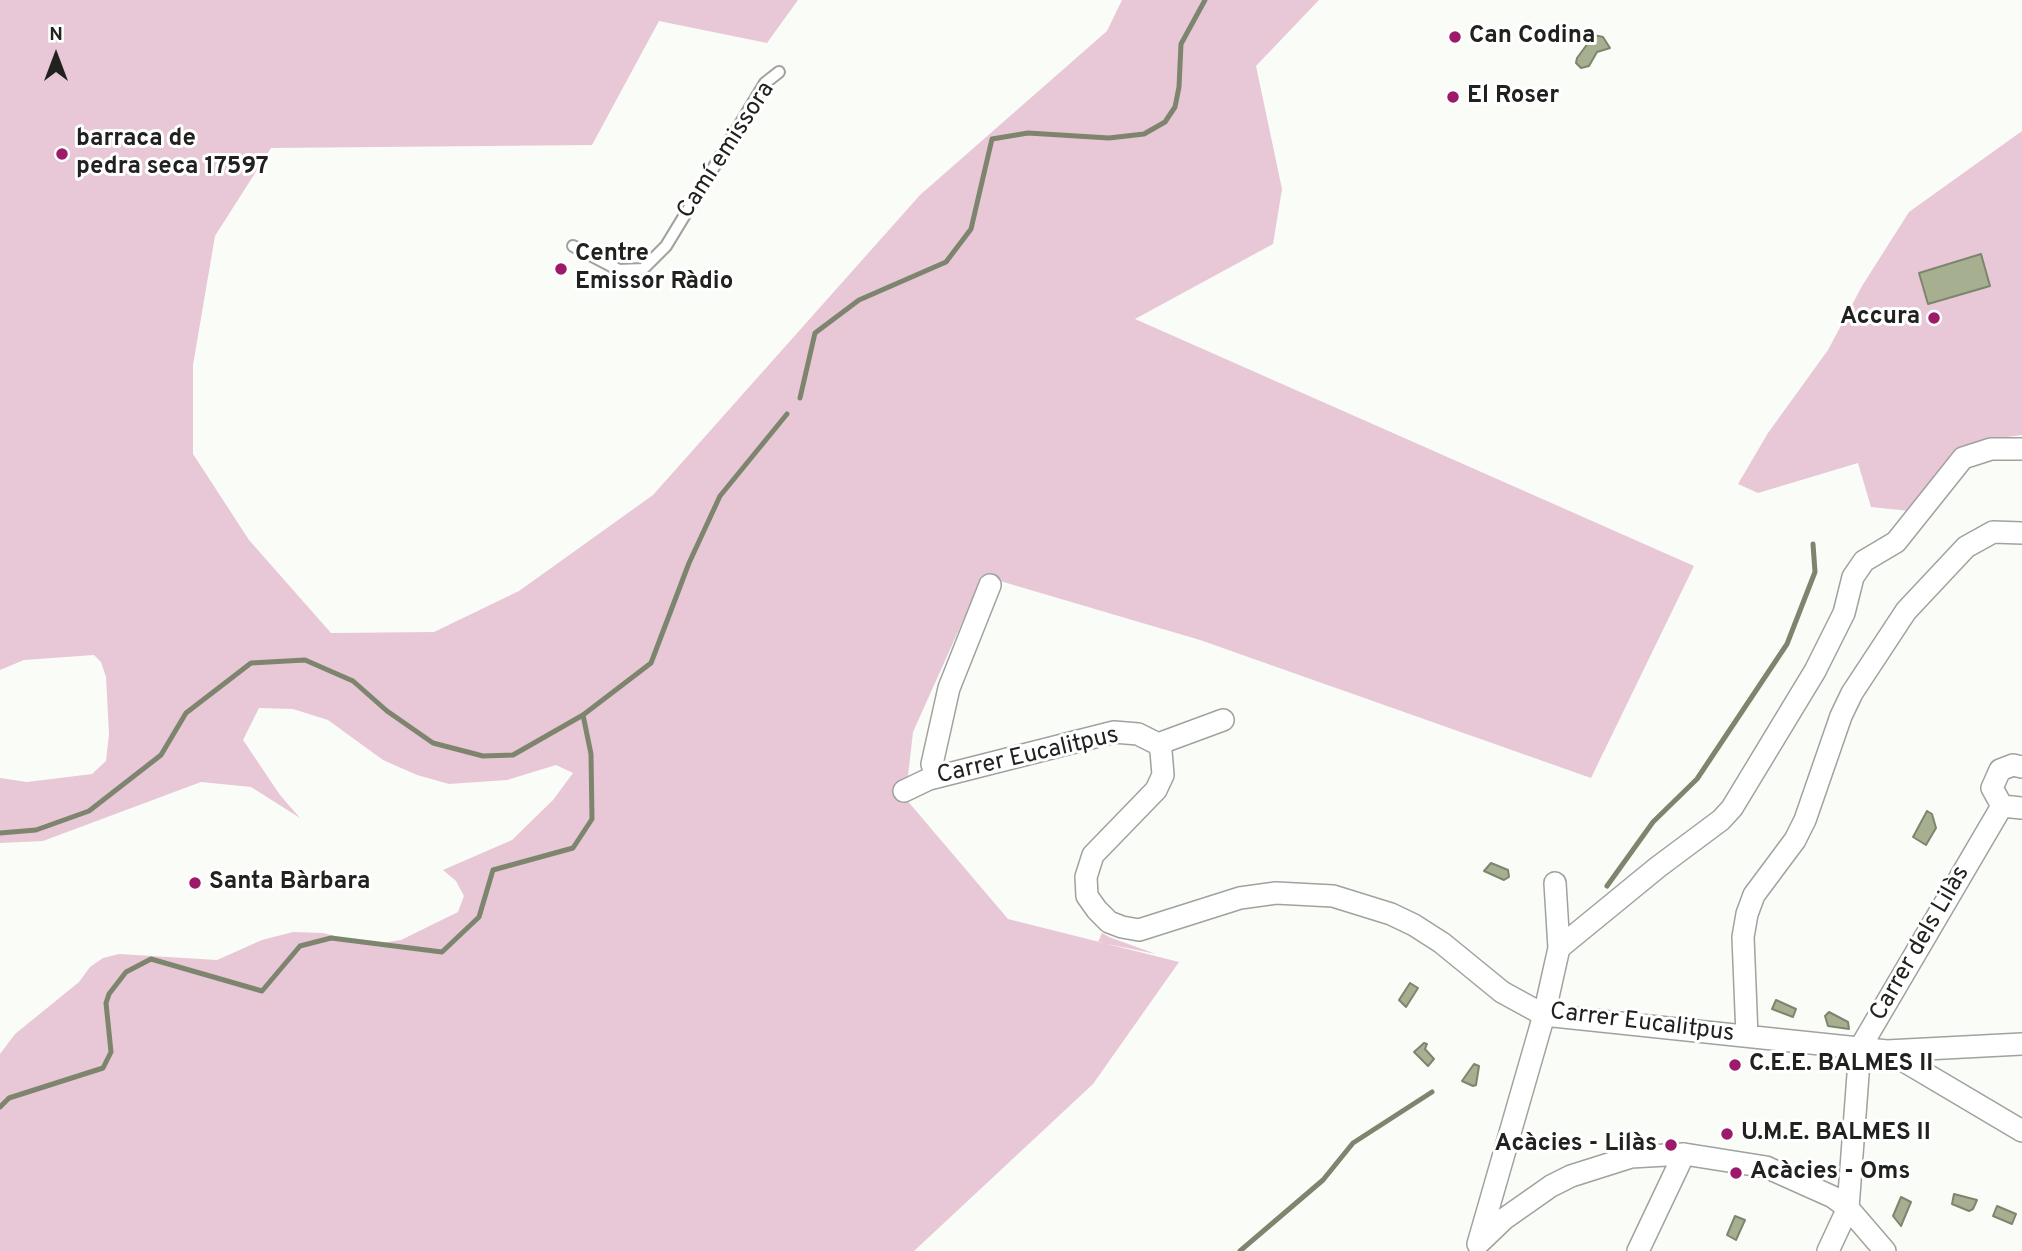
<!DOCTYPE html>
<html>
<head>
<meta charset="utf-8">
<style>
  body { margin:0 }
  #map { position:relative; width:2022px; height:1251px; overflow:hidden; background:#fafcf7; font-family:Overpass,sans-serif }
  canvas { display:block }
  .north { position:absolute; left:21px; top:21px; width:70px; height:70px; -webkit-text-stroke:5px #fff; paint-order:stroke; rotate:0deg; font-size:19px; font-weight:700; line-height:28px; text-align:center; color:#21211f }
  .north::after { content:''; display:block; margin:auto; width:24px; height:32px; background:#21211f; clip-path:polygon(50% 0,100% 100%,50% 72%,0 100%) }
</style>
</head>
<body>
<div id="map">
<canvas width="2022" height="1251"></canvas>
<div class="north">N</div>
</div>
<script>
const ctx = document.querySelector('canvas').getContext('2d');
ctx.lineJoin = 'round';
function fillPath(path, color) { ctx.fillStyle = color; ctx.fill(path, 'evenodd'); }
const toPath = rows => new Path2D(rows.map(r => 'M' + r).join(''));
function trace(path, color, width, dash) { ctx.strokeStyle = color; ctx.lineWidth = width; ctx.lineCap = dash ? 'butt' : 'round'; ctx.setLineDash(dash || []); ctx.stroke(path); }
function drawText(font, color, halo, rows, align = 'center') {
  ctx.font = font + ' Overpass,sans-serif'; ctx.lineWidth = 6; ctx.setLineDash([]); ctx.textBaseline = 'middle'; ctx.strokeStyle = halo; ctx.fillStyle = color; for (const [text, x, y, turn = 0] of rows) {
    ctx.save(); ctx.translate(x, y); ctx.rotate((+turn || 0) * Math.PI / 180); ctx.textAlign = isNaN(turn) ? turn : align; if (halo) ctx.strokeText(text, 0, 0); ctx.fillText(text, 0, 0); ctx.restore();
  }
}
fillPath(toPath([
  [0,0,798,0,767,43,659,21,592,145,271,148,215,236,193,365,193,454,249,540,331,633,434,632,519,591,653,495,920,195,1107,31,1122,0,1319,0,1256,66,1282,189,1273,244,1135,319,1694,566,1591,778,1200,640,983,576,913,732,908,776,894,785,1008,919,1179,962,1093,1084,914,1251,0,1251,0,1054,15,1034,79,982,90,967,103,958,119,954,217,960,262,940,293,932,323,933,369,945,401,940,458,912,464,896,456,881,443,870,512,840,553,800,573,773,556,765,507,780,449,784,417,775,383,760,328,720,293,709,259,708,243,740,280,795,300,818,251,787,201,782,43,841,0,843,0,778,27,782,92,774,106,761,109,734,106,677,101,662,94,655,24,660,0,670],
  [2022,131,2022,435,1992,439,1910,511,1871,507,1858,463,1758,493,1738,484,1768,433,1828,350,1862,286,1909,212],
  [1102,933,1109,937,1156,954,1098,942]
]), '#e8c8d6');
const water = toPath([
  [1594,35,1603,37,1610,48,1597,52,1589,66,1581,68,1576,63,1577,58,1594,35],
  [1981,254,1990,286,1928,304,1919,273,1981,254],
  [1927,811,1932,814,1936,828,1926,845,1913,837,1927,811],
  [1491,863,1508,870,1509,877,1504,880,1484,871,1491,863],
  [1410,983,1418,988,1406,1007,1399,1000,1410,983],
  [1776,1000,1796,1009,1793,1017,1772,1009,1776,1000],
  [1829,1012,1848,1022,1849,1029,1828,1026,1825,1016,1829,1012],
  [1424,1043,1427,1044,1425,1049,1434,1059,1428,1066,1414,1052,1424,1043],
  [1474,1064,1479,1066,1476,1085,1473,1086,1462,1081,1474,1064],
  [1954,1194,1977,1200,1973,1209,1969,1211,1952,1204,1954,1194],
  [1901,1197,1911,1202,1901,1226,1893,1216,1901,1197],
  [1997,1206,2016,1214,2012,1224,1993,1216,1997,1206],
  [1735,1216,1745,1220,1736,1240,1727,1235,1735,1216]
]);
fillPath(water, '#a6b091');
trace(water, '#7e856f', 2);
trace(toPath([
  [800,398,815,333,859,300,946,262,971,229,992,139,1028,133,1109,138,1144,134,1165,122,1175,107,1179,87,1181,44,1205,0],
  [0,833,36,830,89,811,161,755,186,713,251,663,305,660,353,681,387,711,433,743,483,756,513,755,583,715,651,663,689,563,720,496,787,414],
  [1607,886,1653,822,1697,779,1787,644,1815,572,1813,544],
  [0,1107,9,1098,103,1068,111,1052,106,1003,109,994,126,972,151,959,262,991,300,946,331,938,442,952,479,917,493,870,573,848,592,819,591,754,583,715],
  [1240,1251,1323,1180,1353,1143,1432,1092]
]), '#7e856f', 5);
const service = toPath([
  [573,246,619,270,643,269,666,246,765,83,779,72]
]);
const minor = toPath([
  [1158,744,1223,720],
  [2022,767,2013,765,2000,770,1992,788,2002,806,2022,808],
  [936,777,932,764,949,688,990,585],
  [904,791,929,779,1114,732,1138,734,1158,744,1161,751,1163,775,1156,790,1093,855,1086,877,1087,896,1097,910,1109,922,1122,927,1139,930,1240,898,1276,893,1333,896,1391,914,1414,925,1442,943,1502,992,1544,1015,1887,1051,2022,1044],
  [1555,883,1559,948],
  [1747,1036,1743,937,1747,914,1754,895,1795,840,1805,820,1841,716,1852,693,1906,611,1966,547,1993,532,2022,533],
  [1887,1051,2022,1131],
  [1480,1242,1504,1219,1551,1186,1571,1176,1631,1157,1684,1154,1766,1167,1833,1197,1848,1208,1885,1251],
  [1478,1244,1544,1015,1559,948,1658,867,1721,820,1732,808,1815,671,1844,613,1853,577,1864,561,1896,542,1963,458,1991,449,2022,449],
  [1638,1251,1684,1154],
  [1828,1251,1848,1208,1860,1048,2002,806]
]);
trace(service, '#a0a29d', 14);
trace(minor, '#a0a29d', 24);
trace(service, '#fff', 10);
trace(minor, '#fff', 21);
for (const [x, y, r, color] of [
  [1455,37,7,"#9d1a6b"],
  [1453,97,7,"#9d1a6b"],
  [62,154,7,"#9d1a6b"],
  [561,269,7,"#9d1a6b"],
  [1934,318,7,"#9d1a6b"],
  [195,883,7,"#9d1a6b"],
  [1735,1065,7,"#9d1a6b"],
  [1727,1134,7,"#9d1a6b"],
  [1671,1145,7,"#9d1a6b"],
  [1736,1173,7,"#9d1a6b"]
]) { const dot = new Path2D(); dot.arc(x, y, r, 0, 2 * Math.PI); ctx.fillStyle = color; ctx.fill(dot); trace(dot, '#fff', 2.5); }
drawText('bold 24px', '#21211f', '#fff', [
  ["Can Codina",1469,37],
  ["El Roser",1467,97],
  ["barraca de",76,140],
  ["pedra seca 17597",76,168],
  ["Centre",575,255],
  ["Emissor Ràdio",575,283],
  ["Accura",1920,318,"right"],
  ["Santa Bàrbara",209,883],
  ["C.E.E. BALMES II",1749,1065],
  ["U.M.E. BALMES II",1741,1134],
  ["Acàcies - Lilàs",1657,1145,"right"],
  ["Acàcies - Oms",1750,1173]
], 'left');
drawText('24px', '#21211f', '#fff', [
  ["Camí emissora",727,151,-57],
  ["Carrer Eucalitpus",1028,757,-13],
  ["Carrer dels Lilàs",1921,944,-60],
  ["Carrer Eucalitpus",1642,1024,7]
]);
</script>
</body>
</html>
